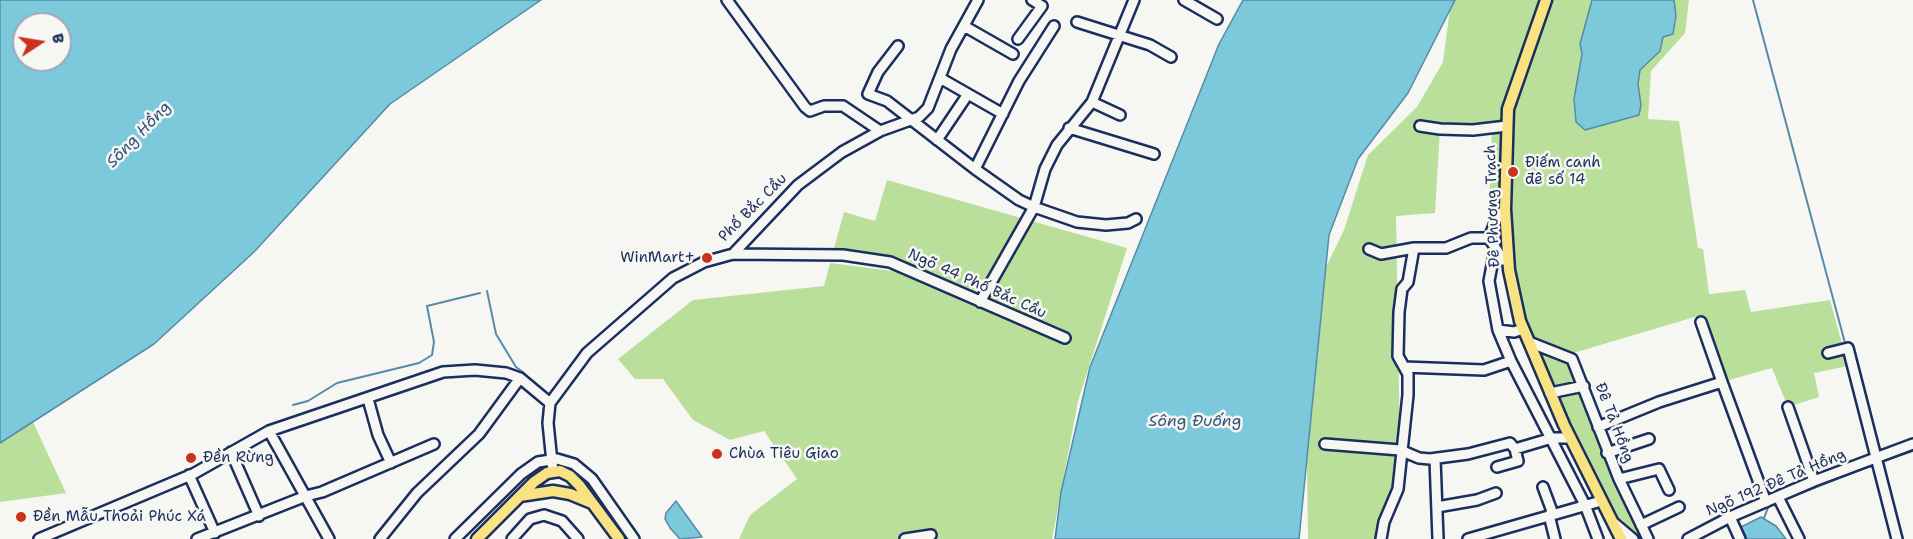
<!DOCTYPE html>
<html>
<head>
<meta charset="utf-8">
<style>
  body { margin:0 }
  #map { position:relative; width:1913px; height:539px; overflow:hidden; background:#f6f6f2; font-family:"Shantell Sans",sans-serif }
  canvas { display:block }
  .north { position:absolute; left:12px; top:12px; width:60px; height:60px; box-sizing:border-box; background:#f6f6f2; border:2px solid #9ea6b7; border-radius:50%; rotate:78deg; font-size:16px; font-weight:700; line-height:24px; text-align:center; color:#1b2f5e }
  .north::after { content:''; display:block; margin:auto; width:21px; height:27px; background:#c8321e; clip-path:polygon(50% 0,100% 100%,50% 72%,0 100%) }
</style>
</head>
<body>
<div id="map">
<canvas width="1913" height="539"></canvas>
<div class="north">B</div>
</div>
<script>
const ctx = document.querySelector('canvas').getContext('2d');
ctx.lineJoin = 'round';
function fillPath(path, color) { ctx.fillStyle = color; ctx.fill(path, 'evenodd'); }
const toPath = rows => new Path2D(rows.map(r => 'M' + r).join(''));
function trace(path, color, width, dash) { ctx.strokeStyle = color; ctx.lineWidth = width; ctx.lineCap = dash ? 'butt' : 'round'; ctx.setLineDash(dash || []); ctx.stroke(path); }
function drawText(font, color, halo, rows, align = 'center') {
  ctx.font = font + ' "Shantell Sans",sans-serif'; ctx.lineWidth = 5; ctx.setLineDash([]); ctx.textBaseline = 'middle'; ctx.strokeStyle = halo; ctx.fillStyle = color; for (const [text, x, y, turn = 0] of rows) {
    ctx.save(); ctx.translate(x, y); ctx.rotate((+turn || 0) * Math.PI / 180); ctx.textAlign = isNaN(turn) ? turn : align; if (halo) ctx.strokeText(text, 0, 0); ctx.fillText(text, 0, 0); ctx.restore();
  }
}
fillPath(toPath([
  [1455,0,1689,0,1685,33,1651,71,1648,119,1679,121,1698,248,1703,249,1709,294,1745,290,1751,312,1830,300,1848,366,1814,373,1819,397,1788,407,1772,368,1722,382,1698,316,1570,354,1647,539,1621,539,1520,321,1505,209,1489,210,1492,128,1440,129,1435,213,1396,216,1400,450,1379,539,1308,539,1307,463,1326,267,1344,230,1368,155,1417,107,1443,62,1450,9],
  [887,180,1127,248,1078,401,1052,539,739,539,750,515,797,479,764,431,730,440,693,420,663,379,635,379,618,359,693,300,824,286,830,263,908,273,909,267,833,252,844,212,875,221],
  [33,422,66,493,0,502,0,443]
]), '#b9df9a');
const water = toPath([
  [0,0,541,0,390,104,254,252,154,344,0,443,0,0],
  [24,24,60,24,60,60,24,60,24,24],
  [1243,0,1455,0,1408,93,1358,159,1329,235,1299,539,1055,539,1061,492,1090,367,1219,44,1243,0],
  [1592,0,1674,0,1676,16,1673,34,1663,37,1660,51,1640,70,1638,84,1641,105,1639,115,1585,130,1576,122,1574,99,1582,54,1580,44,1592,0],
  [676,501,702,537,680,539,670,528,665,519,666,513,676,501],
  [1761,517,1776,526,1786,539,1746,539,1741,527,1761,517]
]);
fillPath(water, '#7bc9da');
trace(water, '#558ba8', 1.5);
trace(toPath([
  [1753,0,1845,343],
  [487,291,496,334,516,367,524,373],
  [293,405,308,401,337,383,419,363,432,355,434,342,427,306,480,293],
  [1883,461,1913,451],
  [1786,499,1875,464],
  [1764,518,1769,505,1775,503]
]), '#558ba8', 2);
const minor = toPath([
  [727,0,805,107,810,111,824,106,843,106,880,131],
  [1184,0,1217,19],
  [1077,22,1150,45,1171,57],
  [964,26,1013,54],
  [1018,39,1042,6,1032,0],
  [898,46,878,72,868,94,887,101,975,169,1019,200,1034,207,1045,169,1057,145,1092,102,1134,0],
  [940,78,1003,114],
  [1092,102,1120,115],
  [1420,126,1440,129,1473,130,1507,126],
  [1069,128,1154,154],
  [937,140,968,94],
  [975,169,1019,81,1054,26],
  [1489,238,1503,260],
  [1369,249,1381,254,1414,248,1446,248,1471,238,1489,238,1496,220,1505,209],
  [733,254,843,255,890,262,1065,338],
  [1501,258,1493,260,1489,281,1498,330,1511,361,1585,505,1598,539],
  [980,302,1034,207,1077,222,1106,225,1128,223,1136,219],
  [1701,322,1722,382],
  [1498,330,1514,332,1523,329],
  [1529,342,1572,359,1619,479,1648,539],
  [1828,353,1848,348,1897,539],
  [1404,367,1484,370,1511,361],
  [1550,393,1584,386],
  [368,399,378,435,391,463],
  [1788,407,1814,481],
  [1598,427,1659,402,1722,382,1766,502],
  [269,431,329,539],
  [1325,444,1400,450,1419,458,1430,459,1468,454,1510,443,1515,449,1552,438,1570,438],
  [231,452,259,516],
  [1607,453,1649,439],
  [1435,459,1438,539],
  [1497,467,1518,461,1515,449],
  [553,472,548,423,550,403,587,353,673,278,704,262,733,254,798,185,842,152,880,131,919,117,928,108,951,49,978,0],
  [189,475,215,533],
  [1619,479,1659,469,1669,490],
  [1543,487,1553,514],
  [1778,497,1799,539],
  [1437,507,1477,500,1496,493],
  [1549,515,1555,539],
  [1730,517,1740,539],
  [1614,523,1633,539],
  [1641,525,1679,507],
  [39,539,193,474,269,431,443,372,475,370,506,373,520,378,550,403],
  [197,539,306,496,322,492,434,444],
  [380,539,417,493,479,434,520,378],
  [455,539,521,474,538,462,557,459,574,464,592,479,634,539],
  [512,539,530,519,544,515,562,521,578,539],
  [905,539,931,535],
  [1381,539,1384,522,1398,489,1408,395,1408,374,1398,356,1399,312,1402,289,1408,282,1414,248],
  [1468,539,1601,501],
  [1688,539,1730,517,1814,481,1913,444]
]);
const major = toPath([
  [1546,0,1508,109,1505,209,1509,270,1520,321,1529,342,1564,425,1621,539],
  [520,496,553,491,570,494,592,503],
  [477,539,534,482,547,473,560,471,570,476,579,485,619,539]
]);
trace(minor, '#1b2f5e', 14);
trace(major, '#1b2f5e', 15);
trace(minor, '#f6f6f2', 9);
trace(major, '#f8e281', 10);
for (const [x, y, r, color] of [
  [1513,172,6,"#c8321e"],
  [707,258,6,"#c8321e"],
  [717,454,6,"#c8321e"],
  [191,458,6,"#c8321e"],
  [21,517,6,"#c8321e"]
]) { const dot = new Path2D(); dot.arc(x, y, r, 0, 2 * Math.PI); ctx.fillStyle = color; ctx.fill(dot); trace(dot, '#f6f6f2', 2); }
drawText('15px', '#1b2f5e', '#f6f6f2', [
  ["Điếm canh",1525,163],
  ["đê số 14",1525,180],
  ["WinMart+",695,258,"right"],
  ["Chùa Tiêu Giao",729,454],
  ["Đền Rừng",203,458],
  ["Đền Mẫu Thoải Phúc Xá",33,517]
], 'left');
drawText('15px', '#1b2f5e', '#f6f6f2', [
  ["Đê Phương Trạch",1493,206,-92],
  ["Phố Bắc Cầu",753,208,-45],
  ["Ngõ 44 Phố Bắc Cầu",977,284,24],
  ["Đê Tả Hồng",1614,423,69],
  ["Ngõ 192 Đê Tả Hồng",1776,483,-23]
]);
drawText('italic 16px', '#33567d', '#f6f6f2', [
  ["Sông Hồng",139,135,-46],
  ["Sông Đuống",1195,422]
]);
</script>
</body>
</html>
